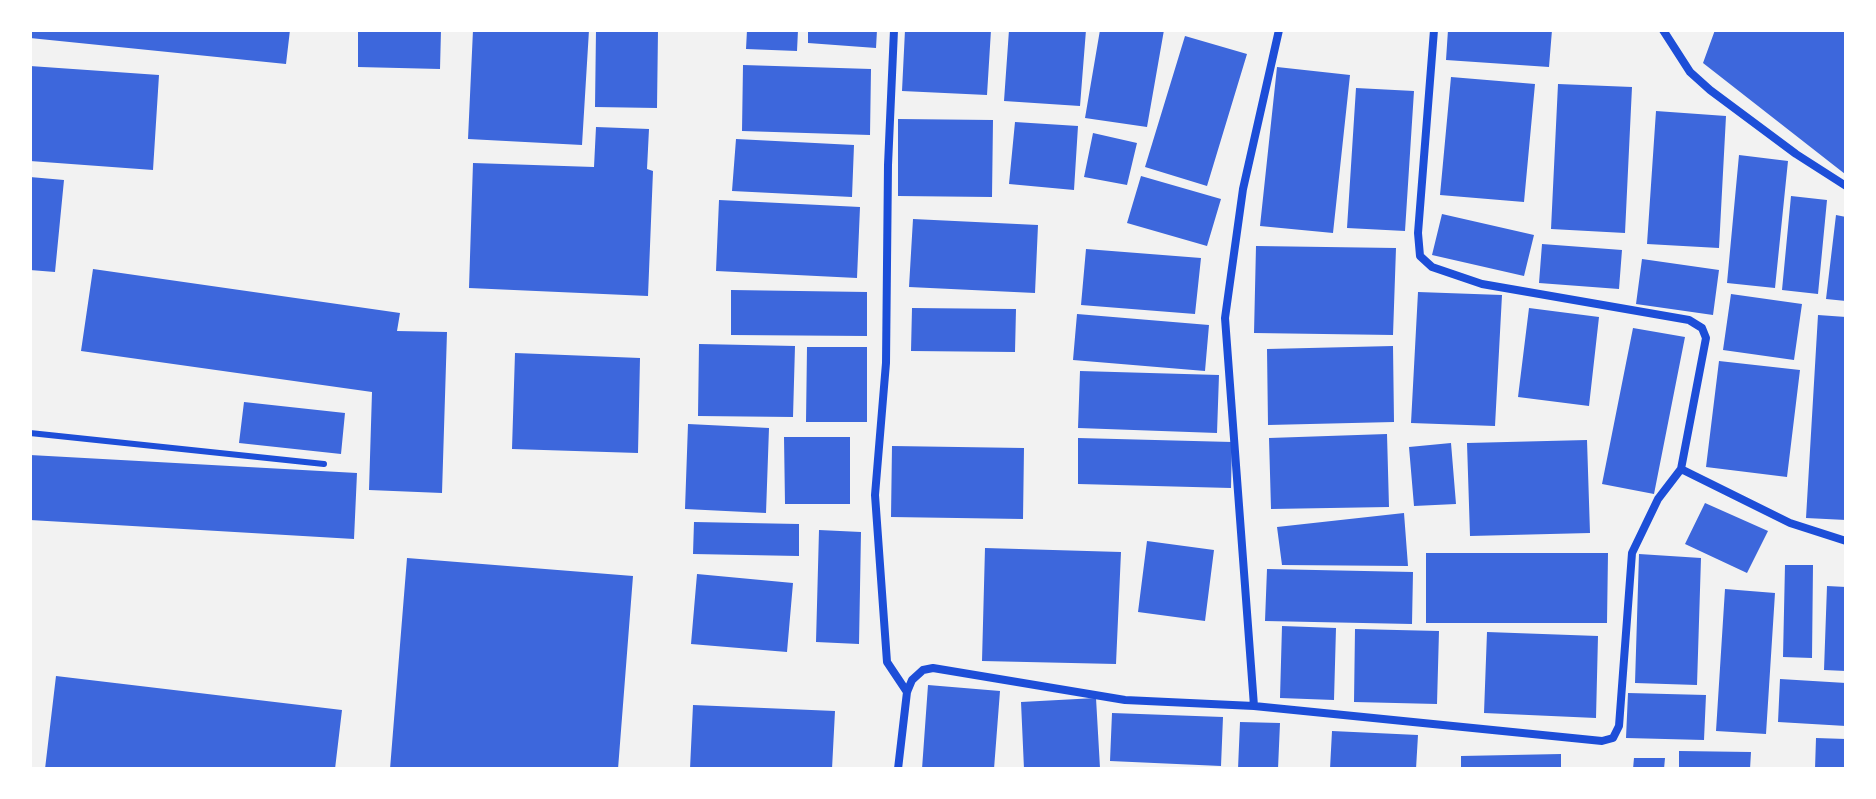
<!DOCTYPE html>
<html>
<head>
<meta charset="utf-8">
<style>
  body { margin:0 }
  #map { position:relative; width:1876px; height:799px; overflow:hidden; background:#f2f2f2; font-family:"PT Sans Narrow",sans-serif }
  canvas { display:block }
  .frame { position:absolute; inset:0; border:32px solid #fff; pointer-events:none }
</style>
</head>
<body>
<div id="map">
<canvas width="1876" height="799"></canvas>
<div class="frame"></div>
</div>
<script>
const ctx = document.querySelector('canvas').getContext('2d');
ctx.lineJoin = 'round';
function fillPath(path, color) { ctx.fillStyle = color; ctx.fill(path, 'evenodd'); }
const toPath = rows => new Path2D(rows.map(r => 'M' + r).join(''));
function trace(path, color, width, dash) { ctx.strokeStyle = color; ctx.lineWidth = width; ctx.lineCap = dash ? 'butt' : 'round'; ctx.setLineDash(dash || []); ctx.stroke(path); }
fillPath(toPath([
  [30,30,290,30,286,64,30,38],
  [358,30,441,30,440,69,358,67],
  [473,30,589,30,582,145,468,139],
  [596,30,658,30,657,108,595,107],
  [747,30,798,30,797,51,746,49],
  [808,30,877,30,876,48,808,43],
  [905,30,991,30,987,95,902,91],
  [1009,30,1086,30,1080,106,1004,101],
  [1100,30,1164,30,1147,127,1085,118],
  [1448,30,1552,30,1549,67,1446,60],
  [1715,30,1846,30,1845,174,1703,63],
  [1185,36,1247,54,1207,186,1145,167],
  [743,65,871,69,870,135,742,131],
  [30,66,159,75,153,170,30,161],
  [1277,67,1350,75,1333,233,1260,226],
  [1451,77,1535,84,1524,202,1440,195],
  [1558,84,1632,87,1625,233,1551,229],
  [1356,88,1414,91,1405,231,1347,228],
  [1656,111,1726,116,1719,248,1647,244],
  [898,119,993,120,992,197,898,196],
  [1015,122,1078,126,1074,190,1009,184],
  [596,127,649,129,647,169,653,171,648,296,469,288,473,163,594,167],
  [1093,133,1137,143,1127,185,1084,177],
  [736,139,854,145,852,197,732,191],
  [1739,155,1788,161,1775,288,1727,283],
  [1141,176,1221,199,1207,246,1127,223],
  [30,177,64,180,55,272,30,270],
  [1791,196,1827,200,1818,294,1782,290],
  [719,200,860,207,857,278,716,271],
  [1442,214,1534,235,1524,276,1432,255],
  [1836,215,1846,217,1846,301,1826,299],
  [913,219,1038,225,1035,293,909,287],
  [1542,244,1622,250,1619,289,1539,283],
  [1256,246,1396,248,1393,335,1254,333],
  [1086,249,1201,258,1195,314,1081,305],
  [1642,259,1719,270,1713,315,1636,304],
  [93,269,400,313,397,331,447,332,442,493,369,490,372,392,81,351],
  [731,290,867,292,867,336,731,335],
  [1418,292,1502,295,1495,426,1411,423],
  [1731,294,1802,304,1794,360,1723,350],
  [912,308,1016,309,1015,352,911,351],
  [1529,308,1599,317,1589,406,1518,397],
  [1077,314,1209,325,1205,371,1073,360],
  [1818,315,1846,317,1846,520,1806,518],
  [1633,328,1685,337,1654,494,1602,484],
  [699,344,795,346,793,417,698,416],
  [1393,346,1394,422,1268,425,1267,349],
  [807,347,867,347,867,422,806,422],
  [515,353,640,358,638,453,512,449],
  [1719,361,1800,370,1787,477,1706,467],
  [1080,371,1219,375,1217,433,1078,428],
  [244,402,345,413,341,454,239,443],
  [688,424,769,428,766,513,685,509],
  [1387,434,1389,507,1271,509,1269,438],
  [784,437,850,437,850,504,785,504],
  [1078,438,1232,442,1231,488,1078,484],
  [1587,440,1590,533,1470,536,1467,443],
  [1451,443,1456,504,1414,506,1409,447],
  [892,446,1024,448,1023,519,891,517],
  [30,455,357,473,354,539,30,520],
  [1705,503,1768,531,1747,573,1685,544],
  [1404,513,1408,566,1282,565,1277,527],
  [694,522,799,524,799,556,693,554],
  [819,530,861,532,859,644,816,642],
  [1147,541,1214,550,1205,621,1138,612],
  [985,548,1121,552,1116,664,982,661],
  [1426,553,1608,553,1607,623,1426,623],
  [1639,554,1701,558,1697,685,1635,683],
  [407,558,633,576,618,769,390,769],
  [1785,565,1813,565,1812,658,1783,657],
  [1267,569,1413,572,1412,624,1265,621],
  [697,574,793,583,787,652,691,644],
  [1827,586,1846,587,1846,671,1824,670],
  [1725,589,1775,593,1766,734,1716,731],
  [1282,626,1336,628,1334,700,1280,698],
  [1355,629,1439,631,1437,704,1354,702],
  [1487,632,1598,636,1596,718,1484,713],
  [56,676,342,710,335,769,45,769],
  [1780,679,1846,683,1846,726,1778,722],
  [928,685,1000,691,994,769,922,769],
  [1628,693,1706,695,1704,740,1626,738],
  [1096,698,1100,768,1024,769,1021,702],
  [693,705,835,711,832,769,690,769],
  [1112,713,1223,717,1221,766,1110,761],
  [1240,722,1280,723,1278,769,1238,769],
  [1332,731,1418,735,1416,769,1330,769],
  [1816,738,1846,739,1846,769,1815,769],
  [1679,751,1751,752,1750,769,1679,769],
  [1561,754,1561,769,1461,769,1461,756],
  [1634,758,1665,758,1664,769,1633,769]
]), '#3d67dc');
trace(toPath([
  [30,433,324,464]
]), '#1d4ed8', 6);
trace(toPath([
  [894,30,888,165,886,363,875,495,887,662,907,692],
  [1663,30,1690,72,1710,90,1796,154,1846,186],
  [1681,469,1790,523,1846,541],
  [1254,706,1225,318,1243,189,1279,30],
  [898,769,907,692,912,680,923,670,933,668,1125,700,1254,706,1602,741,1613,738,1619,726,1632,553,1658,499,1681,469,1706,338,1702,328,1689,320,1482,284,1432,267,1420,256,1418,233,1434,30]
]), '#1d4ed8', 8);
</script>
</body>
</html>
